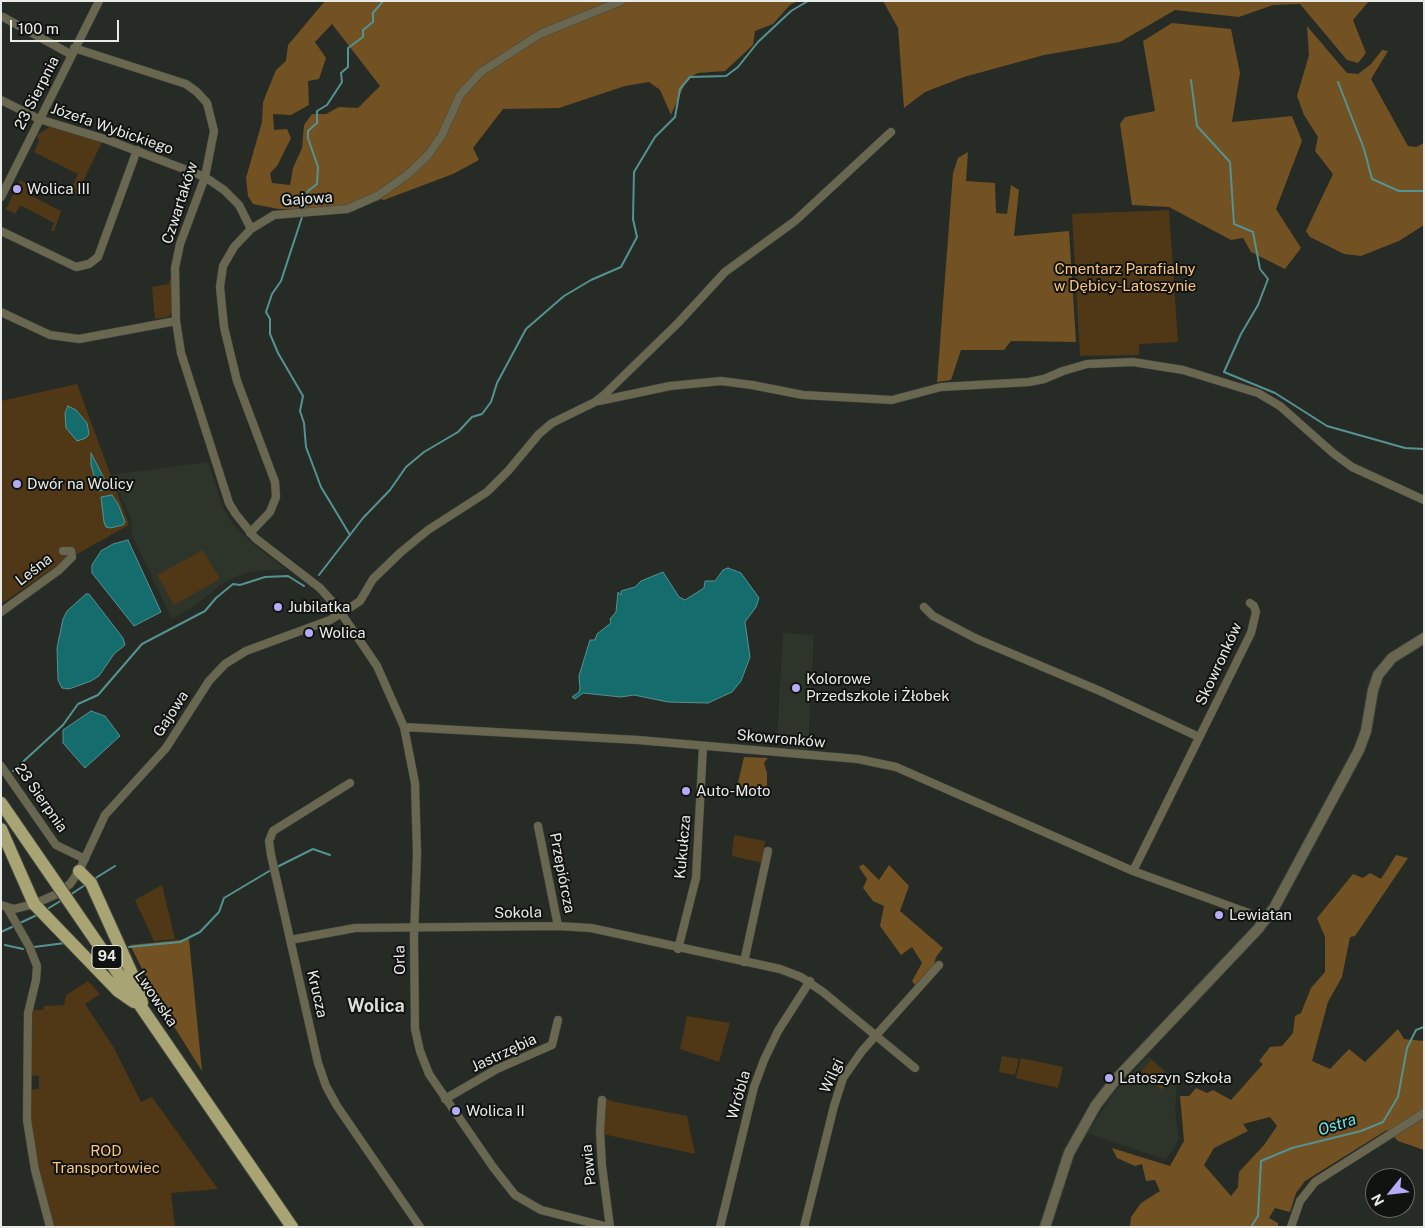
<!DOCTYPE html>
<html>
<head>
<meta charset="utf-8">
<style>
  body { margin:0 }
  #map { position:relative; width:1425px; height:1228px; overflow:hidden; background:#272b25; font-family:"Public Sans",sans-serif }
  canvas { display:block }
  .frame { position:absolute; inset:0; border:2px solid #e9ebe8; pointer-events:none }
  .north { position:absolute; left:1365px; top:1168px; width:50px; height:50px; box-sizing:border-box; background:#111310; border:1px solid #676966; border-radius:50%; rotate:241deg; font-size:14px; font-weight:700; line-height:20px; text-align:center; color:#e9ebe8 }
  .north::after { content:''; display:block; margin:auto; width:18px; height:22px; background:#b5acf8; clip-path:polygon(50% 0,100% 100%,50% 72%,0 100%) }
  .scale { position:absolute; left:10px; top:20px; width:109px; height:22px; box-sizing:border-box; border:2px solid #e9ebe8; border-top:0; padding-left:6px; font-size:15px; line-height:18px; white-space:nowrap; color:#e9ebe8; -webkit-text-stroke:4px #111310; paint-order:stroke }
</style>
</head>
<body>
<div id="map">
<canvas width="1425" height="1228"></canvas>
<div class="frame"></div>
<div class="north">N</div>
<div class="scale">100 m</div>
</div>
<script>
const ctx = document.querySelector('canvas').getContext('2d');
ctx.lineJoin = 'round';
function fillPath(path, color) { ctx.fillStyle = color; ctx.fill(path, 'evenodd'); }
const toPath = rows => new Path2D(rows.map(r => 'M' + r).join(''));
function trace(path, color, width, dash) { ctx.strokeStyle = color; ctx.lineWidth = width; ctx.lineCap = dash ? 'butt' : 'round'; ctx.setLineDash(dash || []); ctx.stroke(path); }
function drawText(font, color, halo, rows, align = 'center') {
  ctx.font = font + ' "Public Sans",sans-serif'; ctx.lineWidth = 4; ctx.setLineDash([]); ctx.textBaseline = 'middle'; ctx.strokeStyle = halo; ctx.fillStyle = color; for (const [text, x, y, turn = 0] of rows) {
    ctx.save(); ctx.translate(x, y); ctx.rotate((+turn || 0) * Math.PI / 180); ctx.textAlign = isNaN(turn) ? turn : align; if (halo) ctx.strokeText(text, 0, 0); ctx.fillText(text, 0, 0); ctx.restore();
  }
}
fillPath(toPath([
  [208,462,224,510,235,527,252,543,285,569,248,572,240,575,220,585,198,603,172,619,132,535,131,518,110,475],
  [783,633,814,635,808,750,782,747,777,741],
  [1148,1056,1174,1077,1171,1082,1177,1087,1175,1110,1179,1139,1166,1160,1087,1133,1113,1094]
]), '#2d3429');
fillPath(toPath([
  [51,126,102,142,77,194,70,191,78,174,34,152,39,141,37,135],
  [20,180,29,185,26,193,61,211,54,231,51,231,54,223,24,207,20,206,15,214,6,209],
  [1169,210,1178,342,1139,344,1139,355,1080,356,1072,214],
  [169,280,171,280,173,311,168,317,155,319,152,287,169,284],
  [77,384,129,525,61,563,1,604,1,401],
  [203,550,220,579,174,605,157,575],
  [734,835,765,841,763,863,732,856],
  [162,885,175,939,154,941,135,900],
  [88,981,100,994,85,1004,114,1048,141,1102,152,1097,218,1189,171,1193,175,1227,53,1227,37,1168,30,1123,29,1090,39,1089,39,1076,29,1075,32,1010,43,1010,44,1006,64,1005,66,995],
  [687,1016,730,1023,719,1062,680,1049],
  [1002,1056,1019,1059,1015,1075,999,1072],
  [1021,1058,1063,1067,1058,1088,1016,1078],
  [1151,1060,1172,1079,1162,1090,1141,1072],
  [606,1098,611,1101,687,1116,695,1154,603,1134,604,1102]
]), '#503816');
fillPath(toPath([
  [325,1,798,1,790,5,773,24,755,31,753,45,725,71,698,73,687,79,671,115,660,90,649,82,625,86,559,108,503,109,473,148,479,160,453,174,384,200,370,197,357,204,328,209,279,209,253,204,248,196,246,178,262,122,263,102,276,70,286,61,288,45],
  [332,24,380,86,358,108,339,107,326,114,312,114,304,125,302,148,293,168,290,185,272,183,270,173,277,166,291,138,287,129,274,130,273,114,291,115,309,105,308,81,319,79,326,58,315,42],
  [883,1,1369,1,1353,20,1366,53,1358,63,1347,60,1300,4,1273,5,1239,17,1175,10,1120,42,1044,55,964,77,925,92,904,108,898,28],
  [1172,23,1231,29,1240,73,1232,122,1292,116,1302,141,1276,209,1301,248,1285,269,1251,252,1243,238,1231,240,1169,207,1132,205,1120,124,1125,117,1155,111,1143,41],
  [1307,26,1347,73,1358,74,1371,64,1382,50,1388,51,1371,79,1408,146,1416,147,1424,143,1424,225,1399,241,1361,256,1344,254,1310,237,1306,231,1333,174,1315,151,1318,137,1304,115,1297,96,1309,55],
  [968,152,966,181,995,183,996,213,1007,214,1011,185,1019,190,1014,236,1069,231,1076,342,1011,341,1004,350,961,350,951,380,937,382,953,173,958,158],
  [744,757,768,758,764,763,767,773,767,799,759,792,752,795,741,791,737,787],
  [1396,855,1408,858,1355,936,1350,937,1342,977,1328,1002,1312,1061,1330,1069,1349,1049,1365,1062,1398,1029,1404,1039,1424,1041,1424,1150,1398,1141,1387,1130,1305,1181,1296,1193,1290,1212,1275,1208,1269,1218,1278,1223,1278,1227,1130,1227,1131,1217,1141,1203,1160,1191,1155,1180,1146,1181,1142,1164,1135,1166,1117,1158,1112,1148,1170,1166,1184,1141,1180,1096,1189,1096,1196,1088,1207,1093,1213,1090,1231,1100,1263,1064,1259,1061,1270,1047,1282,1046,1293,1033,1295,1016,1301,1013,1311,988,1325,972,1325,937,1317,918,1353,874,1363,878,1370,873,1381,879],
  [1270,1117,1277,1126,1264,1145,1239,1172,1238,1187,1231,1196,1204,1165,1214,1148,1248,1131,1243,1124],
  [863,864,879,880,889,865,909,886,900,911,943,948,936,957,934,965,915,985,912,981,922,963,912,947,901,955,880,926,884,906,873,901,863,888,867,879,859,867],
  [189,939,202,1071,161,1006,130,945]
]), '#725122');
const water = toPath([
  [68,406,76,410,87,423,89,434,86,438,77,441,66,428,65,413,68,406],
  [91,453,108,486,109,489,99,491,98,489,91,465,91,453],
  [112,495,118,504,125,522,123,525,110,528,106,527,104,522,101,497,112,495],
  [128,540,161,612,134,626,92,573,92,565,101,551,113,544,128,540],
  [728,568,741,573,759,598,756,607,745,622,750,657,741,681,732,692,708,703,668,702,634,695,621,697,583,693,575,699,572,697,579,692,580,688,579,676,590,640,595,640,597,634,611,623,610,619,616,612,618,592,621,595,621,591,635,587,641,581,663,572,679,597,685,600,704,588,705,581,715,581,723,570,728,568],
  [86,594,89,594,123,638,125,645,114,654,99,676,91,681,69,689,62,688,58,680,57,648,63,619,67,611,86,594],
  [91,711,105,716,120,736,85,768,63,743,63,730,91,711]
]);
fillPath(water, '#156c6d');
trace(water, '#559292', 1);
trace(toPath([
  [1191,80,1197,126,1230,162,1234,224,1253,232,1260,269,1268,279,1258,305,1241,334,1224,372,1275,393,1327,426,1405,448,1424,449],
  [1338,82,1364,149,1372,179,1399,191,1424,191],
  [304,209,308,191,317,184,318,167,308,138,308,131,317,123,317,111,327,105,342,82,341,73,348,67,348,48,363,37,363,30,373,22,373,13,383,1],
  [303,214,281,281,272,294,266,312,270,319,270,334,278,353,303,396,300,411,304,423,306,447,321,487,350,535],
  [319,575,363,518,390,490,406,467,424,452,458,432,472,417,482,414,491,402,497,383,526,329,564,296,591,280,621,267,637,237,633,219,634,172,655,137,675,117,680,89,690,77,726,76,738,67,758,42,791,11,808,1],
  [13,771,63,725,78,704,98,695,142,644,205,611,216,598,233,584,240,585,265,577,288,576,304,586],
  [275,868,313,849,330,855],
  [94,879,115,866],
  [70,895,85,885],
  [49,908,62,900],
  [20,923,37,915],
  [1,932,12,927],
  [5,945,23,949],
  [34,947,65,943],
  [129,947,180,942,200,932,219,912,224,898,271,870],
  [1251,1227,1258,1216,1261,1161,1292,1148,1361,1131,1383,1122,1398,1097,1407,1048,1416,1030,1424,1027]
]), '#559292', 2);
const minor = toPath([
  [3,17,72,55],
  [74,48,186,84,197,92,207,103,214,131,205,177,180,244,175,268,176,321,181,353,229,503,235,513,255,538,320,588,337,607,377,666,404,727,415,783,417,854,414,937,415,1029,420,1051,429,1074,493,1167,515,1195,541,1210,608,1227],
  [1,100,39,119,108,140,205,177,224,190,239,205,251,229],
  [1,197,99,1],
  [1,231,76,267,89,264,98,257,137,150],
  [1,312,50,335,79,339,176,321],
  [599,401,670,386,721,381,752,385,803,395,892,400,941,387,1029,382,1044,379,1063,371,1087,364,1133,362,1183,370,1258,393,1280,406,1333,453,1352,467,1424,500],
  [250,533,270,512,276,497,275,482,237,381,224,327,220,287,223,266,234,247,251,229,274,215,347,209,377,196,407,175,428,155,442,135,460,95,481,72,540,34,621,1],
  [924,607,933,616,977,639,1100,691,1199,737],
  [1,612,59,570,72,557,71,551,63,551],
  [404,727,638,740,858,759,896,767,1133,871,1265,919],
  [1,766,56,845,85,859],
  [350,783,273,831,269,841,271,855,318,1063,326,1086,337,1106,420,1227],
  [538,826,558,926],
  [1133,871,1251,633,1256,612,1254,606,1250,603],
  [1,905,14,909,34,904,57,894,70,884,79,871,105,815,166,748,209,681,225,664,246,651,330,620,351,607,360,601,373,579,401,552,428,530,487,492,508,471,539,434,552,423,595,402,605,394,678,323,725,272,795,221,891,132],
  [8,909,29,946,37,966,36,980,28,1013,27,1120,35,1170,50,1227],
  [290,940,355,928,558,926,591,928,780,969,801,977,823,992,915,1068],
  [678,949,696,878,703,746],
  [744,962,768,851],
  [445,1099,497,1069,552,1045,558,1020],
  [602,1100,600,1131,602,1166,610,1227],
  [720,1227,754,1087,764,1060,778,1031,810,981],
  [804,1227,834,1106,843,1078,862,1051,939,965],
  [1291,1227,1300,1201,1315,1182,1424,1113]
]);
const tertiary = toPath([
  [1045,1227,1069,1153,1096,1105,1117,1078,1258,929,1274,908,1359,750,1366,731,1373,690,1378,675,1392,658,1424,638]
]);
const primary = toPath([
  [1,803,50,874],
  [1,829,34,904,118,991,134,1002],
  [79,871,91,883,138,987,142,1003],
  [74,909,292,1227]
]);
trace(minor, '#424640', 9);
trace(tertiary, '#424640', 12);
trace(primary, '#424640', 14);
trace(minor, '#696750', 8);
trace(tertiary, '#696750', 10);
trace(primary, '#a8a474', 12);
const primaryBridge = toPath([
  [50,874,74,909]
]);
trace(primaryBridge, '#424640', 14, []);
trace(primaryBridge, '#a8a474', 12);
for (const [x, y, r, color] of [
  [17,189,5,"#b5acf8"],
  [17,484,5,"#b5acf8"],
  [278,607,5,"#b5acf8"],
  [309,633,5,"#b5acf8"],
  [796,688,5,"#b5acf8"],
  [686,791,5,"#b5acf8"],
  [1219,915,5,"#b5acf8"],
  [1109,1078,5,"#b5acf8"],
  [456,1111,5,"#b5acf8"]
]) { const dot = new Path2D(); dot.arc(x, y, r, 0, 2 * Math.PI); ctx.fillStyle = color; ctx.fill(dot); trace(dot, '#111310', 2); }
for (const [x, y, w] of [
  [107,957,30]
]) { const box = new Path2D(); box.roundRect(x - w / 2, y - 11.5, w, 23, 4); ctx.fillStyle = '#111310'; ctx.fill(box); trace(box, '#e9ebe8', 1); }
drawText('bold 14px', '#e9ebe8', null, [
  ["94",107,957]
]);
drawText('15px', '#e9ebe8', '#111310', [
  ["23 Sierpnia",37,93,-63],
  ["Józefa Wybickiego",112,129,19],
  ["Gajowa",307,199,-4],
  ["Czwartaków",180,203,-72],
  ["Leśna",34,570,-38],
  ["Skowronków",1219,664,-65],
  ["Gajowa",171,714,-57],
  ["Skowronków",781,739,5],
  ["23 Sierpnia",41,798,55],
  ["Kukułcza",683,847,-85],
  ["Przepiórcza",562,873,79],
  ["Sokola",518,913,-1],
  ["Orla",400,960,-91],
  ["Krucza",317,994,77],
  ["Lwowska",156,999,56],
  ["Jastrzębia",504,1053,-25],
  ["Wilgi",832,1076,-65],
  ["Wróbla",739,1095,-74],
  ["Pawia",589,1165,-96]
]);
drawText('15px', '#e9ebe8', '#111310', [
  ["Wolica III",27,189],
  ["Dwór na Wolicy",27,484],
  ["Jubilatka",288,607],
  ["Wolica",319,633],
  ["Kolorowe",806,679],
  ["Przedszkole i Żłobek",806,696],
  ["Auto-Moto",696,791],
  ["Lewiatan",1229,915],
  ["Latoszyn Szkoła",1119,1078],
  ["Wolica II",466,1111]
], 'left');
drawText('15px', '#fbc57f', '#111310', [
  ["Cmentarz Parafialny",1125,269],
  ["w Dębicy-Latoszynie",1125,286],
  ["ROD",106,1151],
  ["Transportowiec",106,1168]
]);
drawText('italic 16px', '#6fe5e7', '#111310', [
  ["Ostra",1337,1125,-18]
]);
drawText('bold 18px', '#d9ded6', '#111310', [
  ["Wolica",376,1006]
]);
</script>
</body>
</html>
